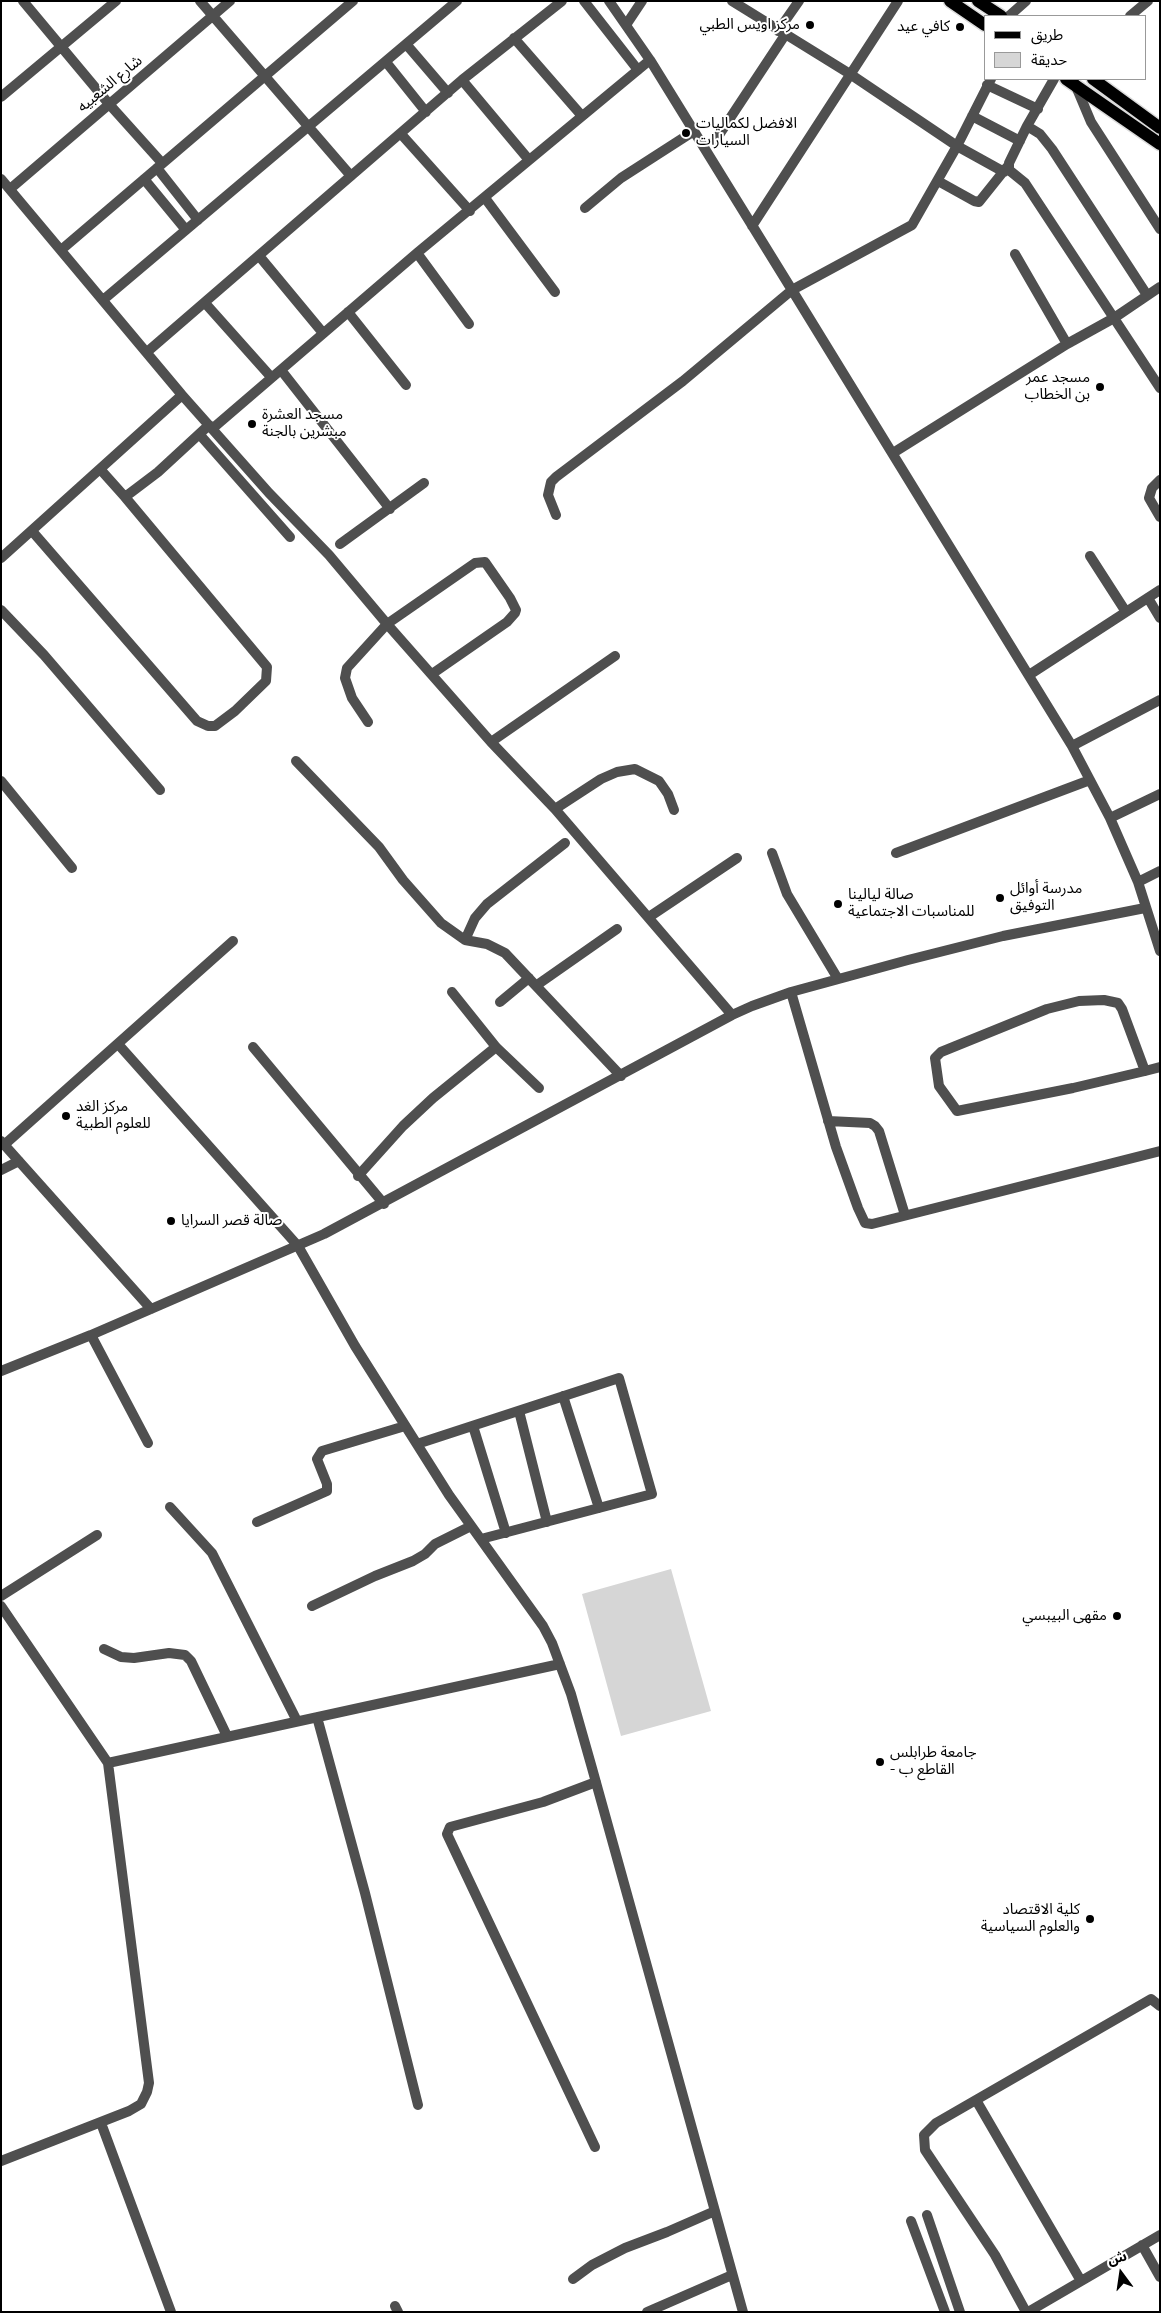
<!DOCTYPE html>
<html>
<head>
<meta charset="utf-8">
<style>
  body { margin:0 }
  #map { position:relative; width:1161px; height:2313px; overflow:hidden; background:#fff; font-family:Karla,"Noto Sans Arabic",sans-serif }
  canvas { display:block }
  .frame { position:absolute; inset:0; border:2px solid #000; pointer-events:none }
  .legend { position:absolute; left:984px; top:15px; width:162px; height:65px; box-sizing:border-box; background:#fff; border:1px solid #999; margin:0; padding:6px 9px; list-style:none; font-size:15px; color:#000 }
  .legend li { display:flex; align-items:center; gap:10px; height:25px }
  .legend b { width:25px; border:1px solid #999 }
  .north { position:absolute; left:1096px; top:2248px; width:50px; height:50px; -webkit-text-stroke:4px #fff; paint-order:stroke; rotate:346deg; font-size:14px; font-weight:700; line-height:20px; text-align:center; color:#000 }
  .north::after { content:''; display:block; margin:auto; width:18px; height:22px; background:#000; clip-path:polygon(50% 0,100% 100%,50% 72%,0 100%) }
</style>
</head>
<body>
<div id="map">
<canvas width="1161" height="2313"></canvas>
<div class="frame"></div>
<ul class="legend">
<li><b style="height:6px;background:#000"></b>طريق</li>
<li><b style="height:14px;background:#d6d6d6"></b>حديقة</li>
</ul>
<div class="north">ش</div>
</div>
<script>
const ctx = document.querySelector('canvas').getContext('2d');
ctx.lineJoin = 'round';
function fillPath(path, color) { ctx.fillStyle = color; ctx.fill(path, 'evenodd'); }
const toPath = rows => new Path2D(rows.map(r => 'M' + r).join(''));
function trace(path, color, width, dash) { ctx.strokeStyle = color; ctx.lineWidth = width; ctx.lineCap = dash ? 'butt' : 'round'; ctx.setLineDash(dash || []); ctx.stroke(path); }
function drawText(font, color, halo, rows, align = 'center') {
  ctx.font = font + ' Karla,"Noto Sans Arabic",sans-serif'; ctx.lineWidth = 4; ctx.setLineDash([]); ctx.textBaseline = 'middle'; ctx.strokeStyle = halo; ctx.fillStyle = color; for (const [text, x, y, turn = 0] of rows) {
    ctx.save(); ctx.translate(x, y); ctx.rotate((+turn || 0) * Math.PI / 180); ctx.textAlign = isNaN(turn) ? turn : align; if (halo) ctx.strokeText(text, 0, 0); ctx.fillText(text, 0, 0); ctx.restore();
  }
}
fillPath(toPath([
  [671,1569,711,1711,621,1736,582,1594]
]), '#d6d6d6');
const major = toPath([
  [950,1,985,25],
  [978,1,1001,16],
  [1066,79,1160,144],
  [1093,79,1160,128]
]);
trace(major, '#dbdbdb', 15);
trace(toPath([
  [23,1,109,104,162,163],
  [200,1,351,176],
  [584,1,638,70],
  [609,1,650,60,792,290,1072,746,1110,818,1138,882,1160,951],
  [732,1,850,74,957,146,1004,172],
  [1009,16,1026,1],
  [1130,16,1148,1],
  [626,25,642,1],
  [778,31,799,1],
  [514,38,582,116],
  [406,44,448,93],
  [386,62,426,112],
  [462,80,529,160],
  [1075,84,1091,122,1160,229],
  [987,85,1038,109],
  [1,97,116,1],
  [972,116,1020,141],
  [1027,126,1054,79],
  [401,134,470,211],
  [715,141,785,35],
  [157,168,198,220],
  [1,179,182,395,269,493,329,555,387,624,491,742,555,809,732,1015],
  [144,179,186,230],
  [938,181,974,201,979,202,1007,167],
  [10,189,230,1],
  [485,198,555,292],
  [585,208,621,178,694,131],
  [752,226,898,1],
  [61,250,353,1],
  [417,253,469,324],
  [1015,254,1067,344],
  [260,257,323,333],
  [1147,295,1052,149,1040,134,1027,126,1009,163,1009,170,1025,183,1160,388],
  [103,300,457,1],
  [205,303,271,377],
  [348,312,406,385],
  [147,352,462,80,562,1],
  [281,370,390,509],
  [212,429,417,253,650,60],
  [200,435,290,537],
  [893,453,1067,344,1114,318,1160,287],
  [100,469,125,497],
  [1160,480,1152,488,1149,498,1160,517],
  [556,515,548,495,551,482,556,477,683,381,792,290,912,225,957,146,991,79],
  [32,531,197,721,208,726,215,726,235,711,266,681,267,667,125,497,158,472,209,425],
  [340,544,424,483],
  [1090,556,1126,612],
  [1,558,182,395],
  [1148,598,1160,618],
  [1,610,44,655,160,790],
  [1029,675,1160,590],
  [368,722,352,698,345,678,347,668,387,624,475,563,485,562,510,598,516,610,515,613,507,622,432,674],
  [491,742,615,656],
  [1072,746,1160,700],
  [296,761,379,847,403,880,441,923,465,940,487,944,505,953,621,1076],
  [1,781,72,868],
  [555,809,601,779,617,772,635,769,659,781,668,794,674,810],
  [1110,818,1160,794],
  [772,853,787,894,838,979],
  [896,853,1090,780],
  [1138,882,1160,871],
  [649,917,737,858],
  [465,940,475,918,487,904,565,843],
  [537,985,617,929],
  [452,992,496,1047,539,1088],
  [791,992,836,1147,858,1208,865,1223,872,1224,1160,1151],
  [500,1002,529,978],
  [118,1044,298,1246,355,1346,449,1495,543,1626,552,1643,571,1694,592,1768,743,2312],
  [253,1047,384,1204],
  [1145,1071,1122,1009,1118,1003,1104,1000,1079,1001,1047,1009,941,1052,935,1058,939,1086,957,1111,1073,1088,1145,1071,1160,1067],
  [828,1121,870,1123,875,1126,879,1131,905,1215],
  [1,1141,151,1309],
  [4,1145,233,941],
  [1,1170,19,1161],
  [358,1176,403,1126,433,1098,496,1047],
  [91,1335,148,1443],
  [1,1371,91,1335,324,1234,732,1015,752,1006,791,992,908,960,1003,936,1145,908],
  [563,1396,599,1508],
  [519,1411,547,1522],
  [473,1426,506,1533],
  [417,1444,619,1378,652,1494,481,1539],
  [170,1507,212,1553,297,1721],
  [257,1522,327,1491,327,1484,317,1459,322,1451,405,1426],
  [1,1596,97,1535],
  [1,1606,108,1763,149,2083,147,2092,141,2104,129,2111,1,2161],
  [312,1606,375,1576,413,1561,425,1554,435,1544,471,1526],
  [104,1649,121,1657,134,1658,169,1653,185,1655,191,1661,227,1736],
  [317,1717,365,1893,418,2105],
  [108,1763,560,1664],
  [976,2100,1081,2281],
  [101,2123,171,2312],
  [595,2147,447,1834,450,1827,543,1802,596,1782],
  [927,2215,960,2312],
  [911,2221,945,2312],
  [1142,2245,1160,2277],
  [573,2279,592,2265,625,2248,667,2232,715,2211],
  [395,2306,398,2312],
  [647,2312,732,2275],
  [1026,2312,995,2255,925,2150,924,2135,936,2123,1151,1999,1160,2006],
  [1028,2312,1160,2235]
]), '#4f4f4f', 10);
trace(major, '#000', 12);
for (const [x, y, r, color] of [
  [810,25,5,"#000"],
  [960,27,5,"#000"],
  [686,133,5,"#000"],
  [1100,387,5,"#000"],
  [252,424,5,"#000"],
  [1000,898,5,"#000"],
  [838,904,5,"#000"],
  [66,1116,5,"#000"],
  [171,1221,5,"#000"],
  [1117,1616,5,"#000"],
  [880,1762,5,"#000"],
  [1090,1919,5,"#000"]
]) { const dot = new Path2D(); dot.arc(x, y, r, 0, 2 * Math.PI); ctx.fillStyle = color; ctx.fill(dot); trace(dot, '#fff', 2); }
drawText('15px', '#000', '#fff', [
  ["مركز اويس الطبي",800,25,"right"],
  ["كافي عيد",950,27,"right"],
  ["الافضل لكماليات",696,124],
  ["السيارات",696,141],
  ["مسجد عمر",1090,378,"right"],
  ["بن الخطاب",1090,395,"right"],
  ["مسجد العشرة",262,415],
  ["مبشرين بالجنة",262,432],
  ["مدرسة أوائل",1010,889],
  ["التوفيق",1010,906],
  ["صالة ليالينا",848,895],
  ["للمناسبات الاجتماعية",848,912],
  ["مركز الغد",76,1107],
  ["للعلوم الطبية",76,1124],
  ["صالة قصر السرايا",181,1221],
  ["مقهى البيبسي",1107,1616,"right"],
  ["جامعة طرابلس",890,1753],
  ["- القاطع ب",890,1770],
  ["كلية الاقتصاد",1080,1910,"right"],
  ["والعلوم السياسية",1080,1927,"right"]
], 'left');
drawText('15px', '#000', '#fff', [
  ["شارع الشعبيه",110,84,-40]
]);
</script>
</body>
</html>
